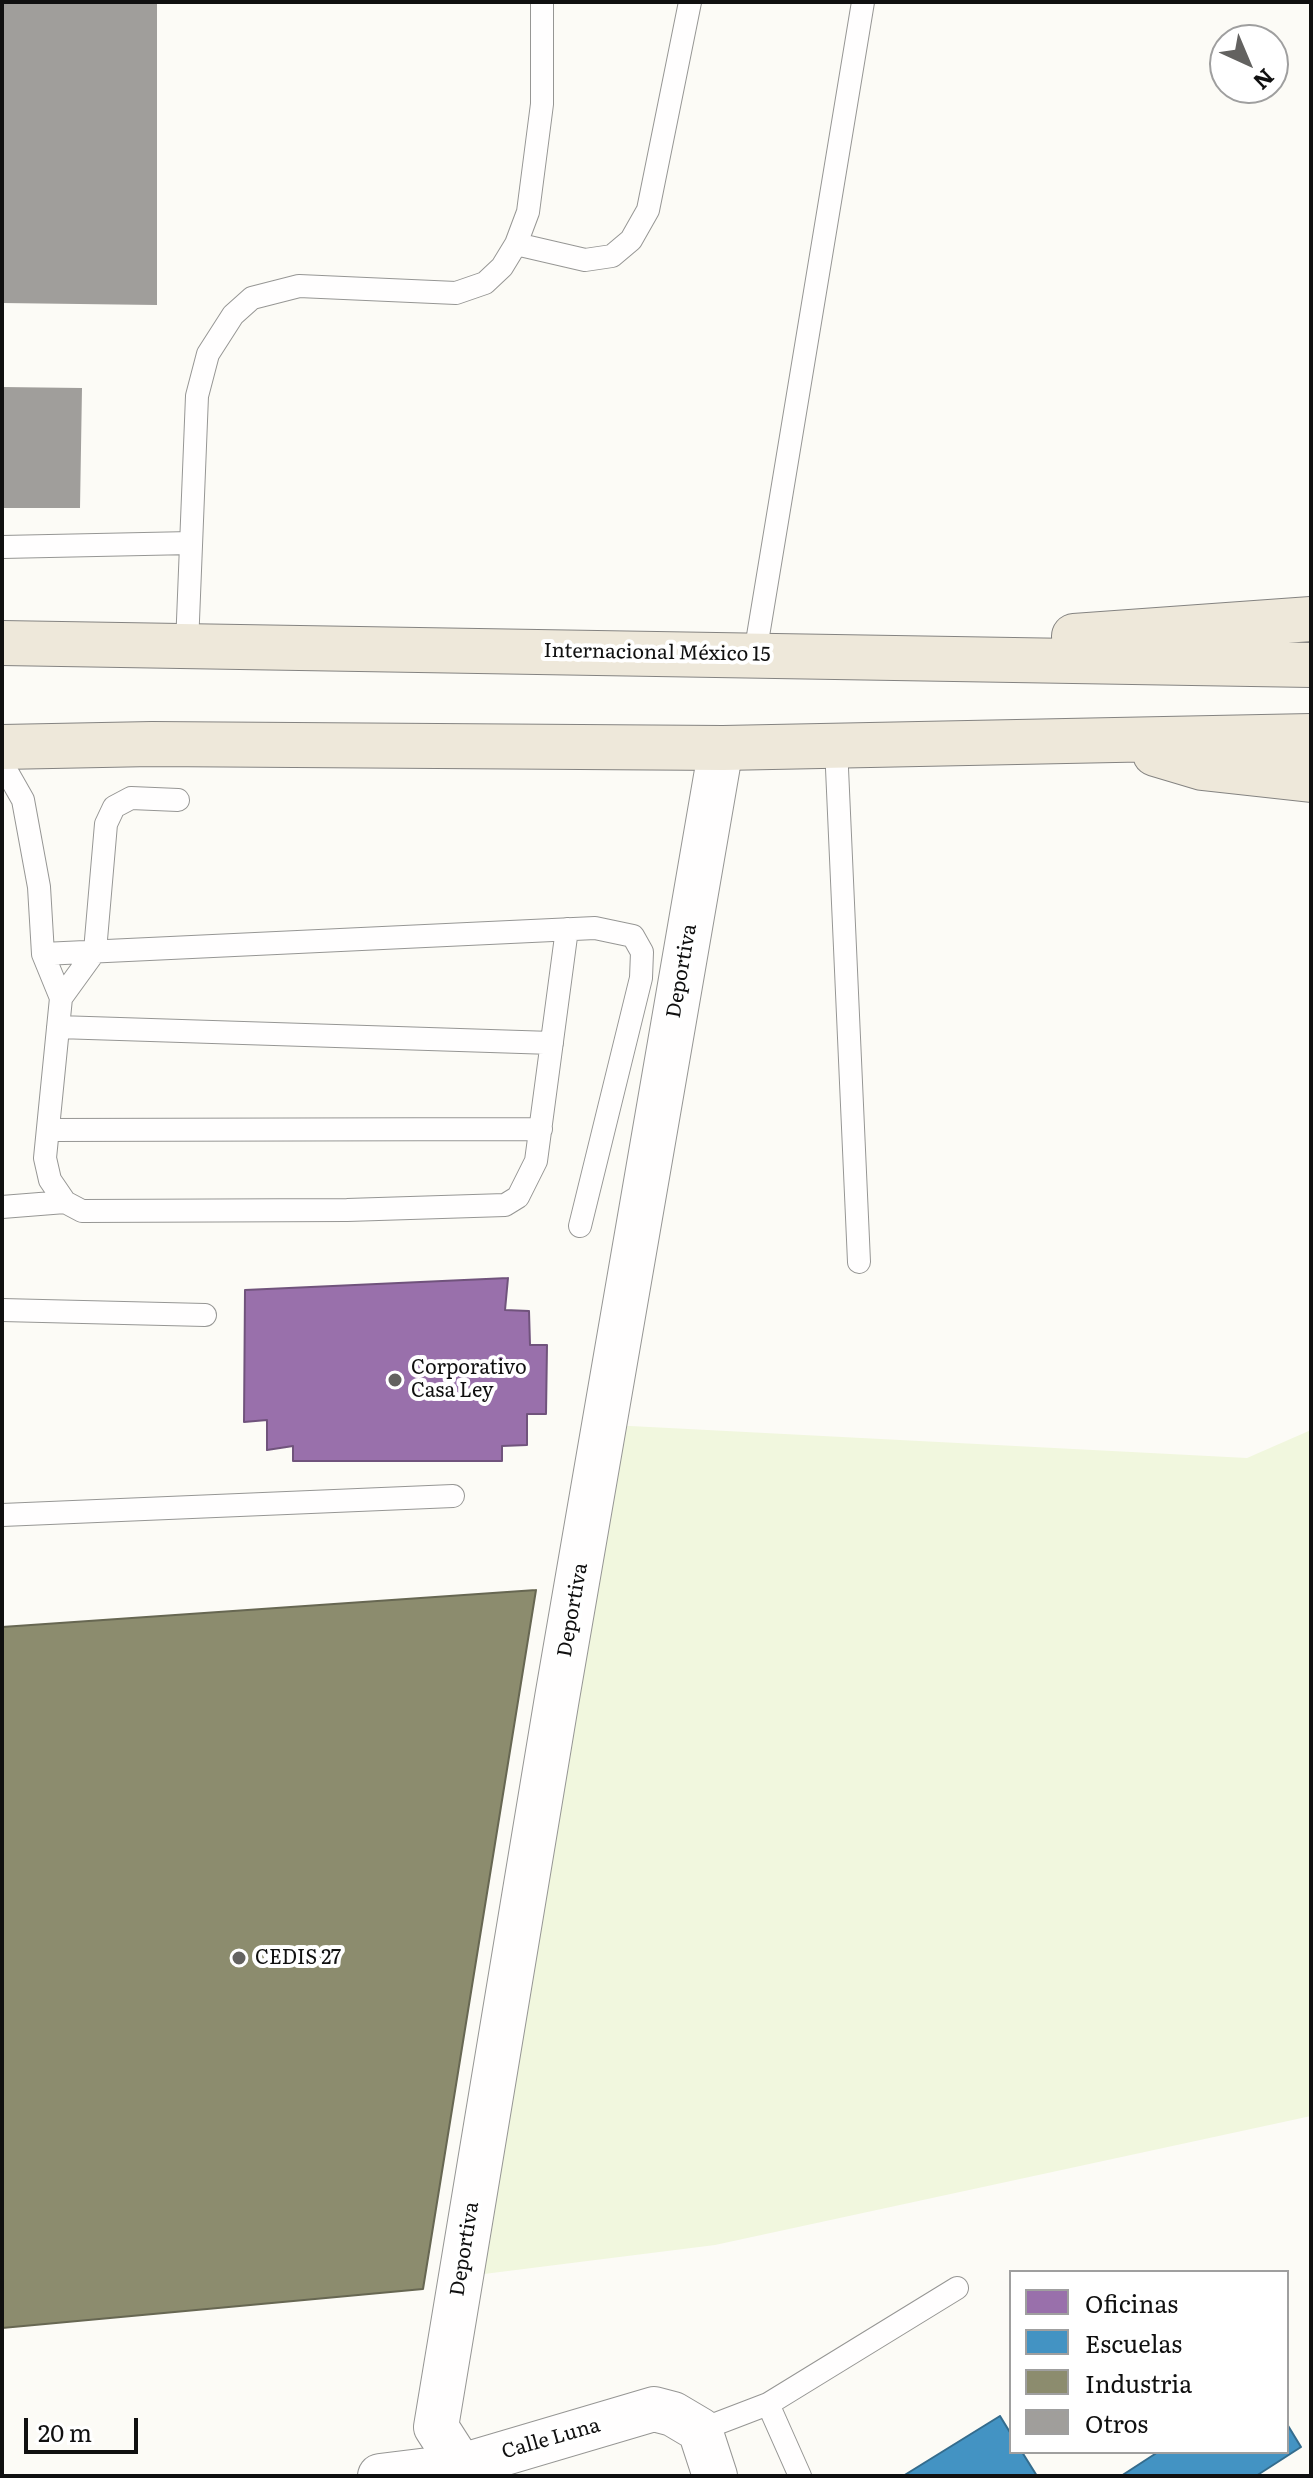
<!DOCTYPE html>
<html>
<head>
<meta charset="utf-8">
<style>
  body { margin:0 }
  #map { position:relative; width:1313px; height:2478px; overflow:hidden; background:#fcfbf6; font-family:Literata,serif }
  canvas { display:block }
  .frame { position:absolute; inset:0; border:4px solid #101010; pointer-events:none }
  .legend { position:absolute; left:1009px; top:2270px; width:280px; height:184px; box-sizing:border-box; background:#fff; border:2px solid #9f9f9f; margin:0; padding:10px 14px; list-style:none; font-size:24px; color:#101010 }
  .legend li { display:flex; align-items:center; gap:16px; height:40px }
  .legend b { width:40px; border:2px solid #9f9f9f }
  .north { position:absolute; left:1209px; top:24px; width:80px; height:80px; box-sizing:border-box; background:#fff; border:2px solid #9f9f9f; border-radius:50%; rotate:136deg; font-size:22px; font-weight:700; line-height:32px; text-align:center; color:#101010 }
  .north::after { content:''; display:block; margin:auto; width:28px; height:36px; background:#636260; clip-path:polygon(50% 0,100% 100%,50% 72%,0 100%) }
  .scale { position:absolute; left:24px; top:2418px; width:114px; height:36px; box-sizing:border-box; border:4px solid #101010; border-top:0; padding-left:10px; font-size:24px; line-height:28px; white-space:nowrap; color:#101010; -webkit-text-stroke:6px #fff; paint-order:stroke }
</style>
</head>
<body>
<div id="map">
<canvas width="1313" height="2478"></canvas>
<div class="frame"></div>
<ul class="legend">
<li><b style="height:22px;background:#9970ab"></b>Oficinas</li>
<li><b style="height:22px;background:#4393c3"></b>Escuelas</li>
<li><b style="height:22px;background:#8c8c6e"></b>Industria</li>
<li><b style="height:22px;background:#a09e9b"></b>Otros</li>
</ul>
<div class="north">N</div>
<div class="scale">20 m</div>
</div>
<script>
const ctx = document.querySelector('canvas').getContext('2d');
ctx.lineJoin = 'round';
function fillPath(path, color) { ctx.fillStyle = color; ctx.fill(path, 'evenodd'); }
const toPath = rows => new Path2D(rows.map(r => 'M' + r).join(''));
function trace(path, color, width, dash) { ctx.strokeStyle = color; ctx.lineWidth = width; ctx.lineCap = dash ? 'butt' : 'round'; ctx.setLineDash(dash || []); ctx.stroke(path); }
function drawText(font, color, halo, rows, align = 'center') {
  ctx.font = font + ' Literata,serif'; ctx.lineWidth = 8; ctx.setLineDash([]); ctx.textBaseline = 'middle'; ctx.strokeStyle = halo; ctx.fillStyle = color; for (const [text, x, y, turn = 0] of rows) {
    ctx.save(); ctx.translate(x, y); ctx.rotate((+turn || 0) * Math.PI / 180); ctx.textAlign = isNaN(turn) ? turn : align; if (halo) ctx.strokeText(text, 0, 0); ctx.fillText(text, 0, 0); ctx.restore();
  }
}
fillPath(toPath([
  [611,1425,1247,1458,1311,1430,1311,2116,715,2245,484,2274]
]), '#f1f7de');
const offices = toPath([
  [508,1278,505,1310,529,1311,530,1345,547,1345,546,1414,527,1414,527,1445,502,1446,502,1461,293,1461,293,1446,267,1450,267,1420,244,1422,245,1290,508,1278]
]);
fillPath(offices, '#9970ab');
trace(offices, '#70537c', 2);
const schools = toPath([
  [1000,2416,1011,2434,1011,2452,1022,2452,1037,2476,903,2476,1000,2416],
  [1287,2424,1301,2447,1256,2476,1121,2476,1158,2452,1287,2452,1287,2424]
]);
fillPath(schools, '#4393c3');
trace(schools, '#346c8d', 2);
const industry = toPath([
  [536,1590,423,2289,2,2328,2,1627,536,1590]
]);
fillPath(industry, '#8c8c6e');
trace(industry, '#676752', 2);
fillPath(toPath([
  [2,2,157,2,157,305,2,303],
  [2,387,82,388,80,508,2,508]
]), '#a09e9b');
const lane = toPath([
  [516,244,585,260,612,256,631,240,648,210,690,2],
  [2,547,191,543],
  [187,645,197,396,208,354,233,315,252,298,299,286,456,293,485,283,502,267,516,244,528,212,542,104,542,2],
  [755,654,863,2],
  [836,746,859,1262],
  [2,763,23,800,39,887,43,954,61,998],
  [178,800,131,798,114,807,106,824,95,951,61,998,45,1158,50,1180,65,1202,82,1211,347,1210,505,1205,518,1197,536,1161,567,929],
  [43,954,595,928,633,936,642,952,641,978,580,1226],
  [58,1027,552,1043],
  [48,1130,541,1129],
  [2,1207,65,1202],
  [2,1310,205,1315],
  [2,1515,453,1496],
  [768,2404,800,2476],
  [700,2430,768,2404,957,2288]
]);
const street = toPath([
  [380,2476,461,2466,654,2409,673,2414,700,2430,715,2476],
  [464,2476,461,2466,436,2427,557,1698,718,765,723,748]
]);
const primary = toPath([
  [1074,636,1311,619],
  [2,643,1311,665],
  [2,747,152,744,723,748,1311,736],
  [1155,754,1202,768,1311,780]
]);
trace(lane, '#969694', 24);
trace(street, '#969694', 46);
trace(primary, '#848381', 46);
trace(lane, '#fffefe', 22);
trace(street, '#fffefe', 44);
trace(primary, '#eee8da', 44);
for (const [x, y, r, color] of [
  [395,1380,8,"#636260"],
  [239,1958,8,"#636260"]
]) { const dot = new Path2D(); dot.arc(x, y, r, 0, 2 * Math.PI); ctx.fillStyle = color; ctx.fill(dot); trace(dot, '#fff', 3); }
drawText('20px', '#101010', '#fff', [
  ["Internacional México 15",657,653,1],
  ["Deportiva",682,971,-80],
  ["Deportiva",573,1610,-80],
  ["Deportiva",465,2249,-81],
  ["Calle Luna",551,2439,-16]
]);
drawText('20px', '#101010', '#fff', [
  ["Corporativo",411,1368],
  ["Casa Ley",411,1391],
  ["CEDIS 27",255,1958]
], 'left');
</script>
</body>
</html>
